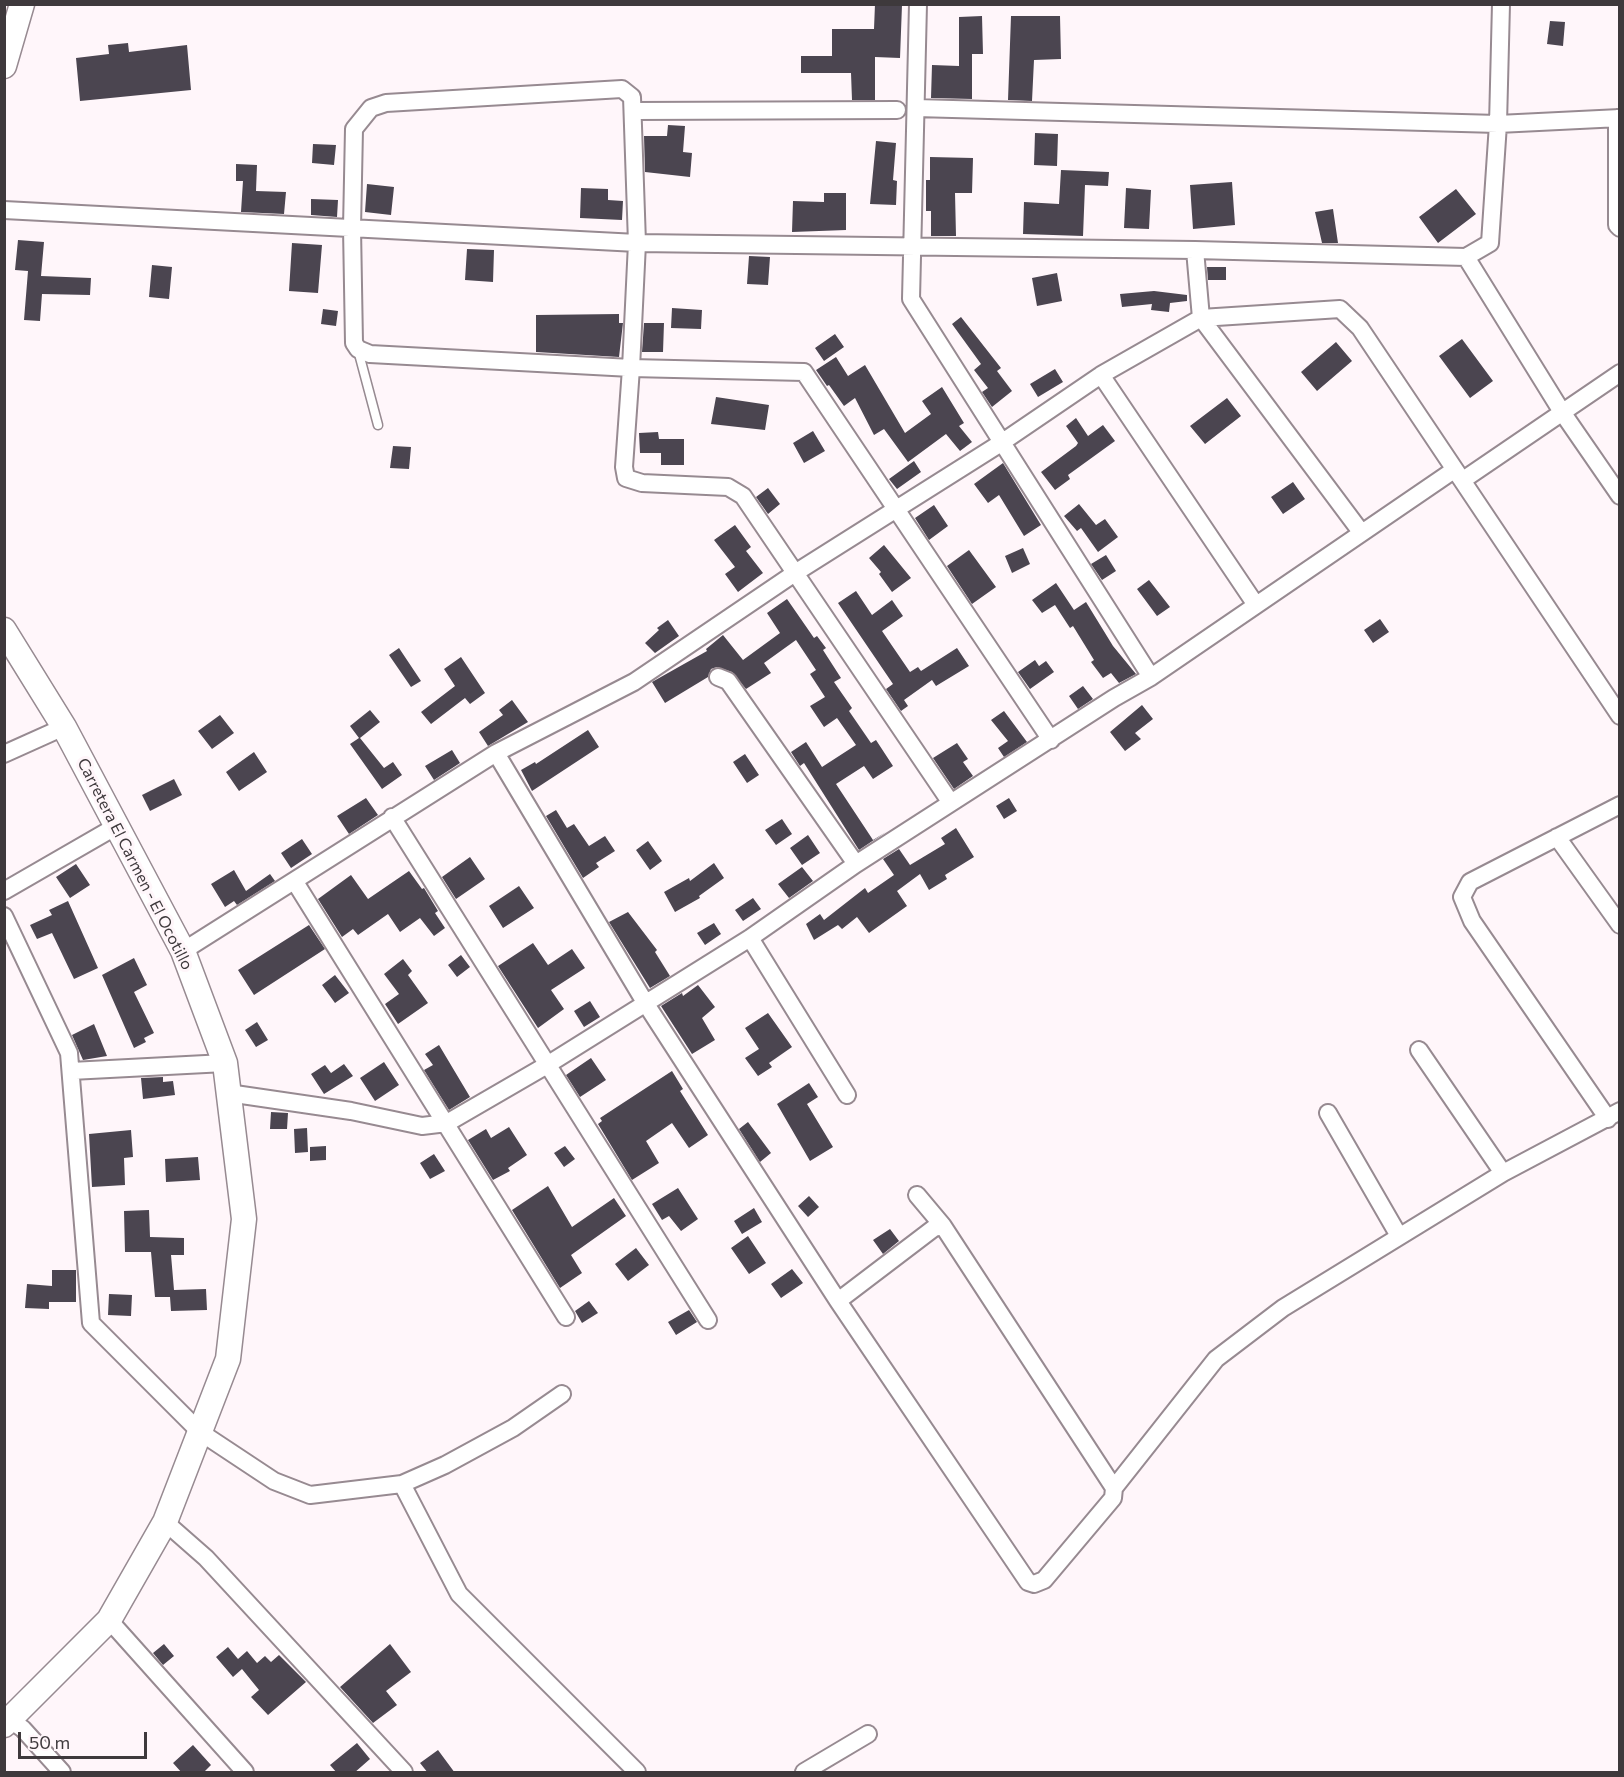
<!DOCTYPE html>
<html>
<head>
<meta charset="utf-8">
<style>
  body { margin:0 }
  #map { position:relative; width:1624px; height:1777px; overflow:hidden; background:#fff6fa; font-family:Commissioner,sans-serif }
  canvas { display:block }
  .frame { position:absolute; inset:0; border:6px solid #3e393c; pointer-events:none }
  .scale { position:absolute; left:18px; top:1732px; width:129px; height:27px; box-sizing:border-box; border:3px solid #3e393c; border-top:0; padding-left:8px; font-size:18px; line-height:21px; white-space:nowrap; color:#3e393c; -webkit-text-stroke:4px #fff6fa; paint-order:stroke }
</style>
</head>
<body>
<div id="map">
<canvas width="1624" height="1777"></canvas>
<div class="frame"></div>
<div class="scale">50 m</div>
</div>
<script>
const ctx = document.querySelector('canvas').getContext('2d');
ctx.lineJoin = 'round';
function fillPath(path, color) { ctx.fillStyle = color; ctx.fill(path, 'evenodd'); }
const toPath = rows => new Path2D(rows.map(r => 'M' + r).join(''));
function trace(path, color, width, dash) { ctx.strokeStyle = color; ctx.lineWidth = width; ctx.lineCap = dash ? 'butt' : 'round'; ctx.setLineDash(dash || []); ctx.stroke(path); }
function drawText(font, color, halo, rows, align = 'center') {
  ctx.font = font + ' Commissioner,sans-serif'; ctx.lineWidth = 6; ctx.setLineDash([]); ctx.textBaseline = 'middle'; ctx.strokeStyle = halo; ctx.fillStyle = color; for (const [text, x, y, turn = 0] of rows) {
    ctx.save(); ctx.translate(x, y); ctx.rotate((+turn || 0) * Math.PI / 180); ctx.textAlign = isNaN(turn) ? turn : align; if (halo) ctx.strokeText(text, 0, 0); ctx.fillText(text, 0, 0); ctx.restore();
  }
}
fillPath(toPath([
  [875,4,902,5,900,58,875,57,875,100,852,100,851,73,801,73,801,56,832,56,832,29,874,29],
  [982,16,983,54,972,54,972,99,931,98,932,65,959,66,959,17],
  [1011,16,1060,16,1061,59,1034,60,1032,101,1008,100],
  [1550,21,1565,22,1563,46,1547,44],
  [128,43,129,52,187,45,191,90,80,101,76,58,109,54,108,45],
  [668,125,685,126,683,152,692,153,690,177,645,172,644,136,667,136],
  [1035,133,1058,134,1057,166,1034,165],
  [876,141,896,143,893,180,897,181,896,205,870,204],
  [313,144,336,145,334,165,312,163],
  [930,157,973,158,972,193,955,193,956,236,931,236,931,211,926,211,926,180,930,180],
  [236,164,257,165,256,191,286,192,284,214,241,212,243,181,236,181],
  [1061,170,1109,172,1108,186,1085,185,1083,236,1023,234,1024,202,1059,204],
  [1232,182,1235,225,1193,229,1190,185],
  [367,184,394,187,391,215,365,212],
  [581,188,608,189,608,200,623,201,622,220,580,218],
  [1126,188,1151,190,1149,229,1124,228],
  [1456,189,1476,214,1438,243,1419,217],
  [824,193,846,193,846,230,792,232,793,201,824,202],
  [311,199,338,200,337,217,311,215],
  [1333,209,1338,243,1322,243,1315,212],
  [18,240,44,242,41,276,91,278,90,295,42,294,40,321,24,320,28,271,15,270],
  [292,243,322,245,318,293,289,291],
  [467,249,494,250,493,282,465,280],
  [749,256,770,257,768,285,747,284],
  [152,265,172,267,169,299,149,297],
  [1207,267,1226,267,1226,280,1208,280],
  [1057,273,1062,301,1037,306,1032,278],
  [1154,291,1187,295,1187,301,1170,303,1169,312,1151,310,1152,304,1122,307,1120,294],
  [672,308,702,310,701,329,671,328],
  [323,309,338,311,336,326,321,324],
  [619,314,619,323,623,323,619,357,536,352,536,315],
  [961,317,1001,368,997,371,1012,391,992,407,982,392,988,388,974,370,981,364,952,324],
  [644,323,664,323,663,352,642,352],
  [835,334,844,347,824,361,815,348],
  [1462,339,1493,381,1470,398,1439,356],
  [1336,342,1352,361,1317,391,1301,372],
  [836,357,848,376,865,365,905,433,931,414,922,401,942,387,964,423,959,426,972,442,960,451,946,434,908,462,884,429,874,435,855,398,844,406,829,385,827,386,816,370],
  [1055,369,1063,382,1038,397,1030,384],
  [716,397,769,405,765,430,711,424],
  [1227,398,1241,416,1205,444,1190,426],
  [1076,418,1088,436,1103,425,1115,441,1068,475,1070,479,1055,490,1041,472,1076,446,1078,443,1066,426],
  [813,431,825,451,804,463,793,443],
  [658,432,659,439,684,439,684,465,661,465,661,453,640,453,639,433],
  [393,446,411,447,409,469,390,468],
  [914,461,921,472,897,489,889,479],
  [1003,463,1041,525,1024,536,999,495,988,503,974,484],
  [1293,482,1305,499,1283,514,1271,497],
  [768,488,780,504,768,514,756,497],
  [1079,504,1096,525,1105,519,1118,537,1098,552,1081,528,1077,531,1064,516],
  [934,505,948,526,929,540,915,518],
  [735,525,751,547,746,551,763,573,738,592,725,574,735,567,714,540],
  [884,545,911,578,892,592,879,574,881,572,869,558],
  [1023,548,1030,564,1012,573,1005,556],
  [969,550,996,587,972,604,947,566],
  [1106,555,1116,571,1102,580,1091,564],
  [1149,580,1170,607,1157,616,1137,589],
  [1056,583,1074,610,1086,602,1113,646,1136,674,1119,683,1111,673,1103,678,1091,662,1094,660,1073,626,1070,628,1055,605,1042,613,1032,600],
  [856,591,872,615,892,600,903,616,882,631,910,672,918,667,921,671,957,648,969,666,936,686,932,680,904,700,908,706,901,711,886,689,893,684,838,603],
  [787,599,814,638,817,636,826,648,823,650,841,678,834,682,852,708,849,711,871,743,876,740,893,766,873,779,864,766,836,784,873,840,886,832,859,850,804,763,800,766,791,752,806,742,822,767,856,745,837,718,824,727,810,706,825,697,810,674,816,670,796,640,764,663,771,673,746,689,732,672,717,667,711,669,708,677,665,703,652,682,707,651,706,649,723,635,743,660,780,633,767,613],
  [1380,619,1389,632,1373,643,1364,630],
  [668,620,679,636,655,653,645,643,659,630,657,628],
  [399,648,421,681,411,687,389,655],
  [461,657,485,693,470,704,465,698,431,724,421,712,455,686,444,669],
  [1035,660,1039,666,1046,661,1054,672,1030,689,1018,672],
  [1083,686,1093,699,1078,709,1069,696],
  [512,700,528,722,488,746,479,732,503,715,499,710],
  [1142,705,1153,719,1135,733,1141,739,1125,751,1110,732],
  [370,710,380,722,360,738,384,768,393,762,402,775,382,789,350,744,359,738,350,726],
  [1004,711,1027,742,1004,757,998,748,1008,741,991,720],
  [220,715,234,733,212,749,198,731],
  [588,730,599,747,532,791,521,770,535,762,536,764],
  [957,743,968,759,963,762,973,776,954,789,933,758],
  [452,750,460,763,434,780,425,766],
  [254,752,267,772,239,791,226,772],
  [745,754,759,775,747,783,733,762],
  [174,779,182,795,150,811,142,795],
  [366,798,378,815,349,834,337,816],
  [1009,798,1017,811,1004,819,996,806],
  [556,810,567,828,574,824,589,846,605,836,615,851,596,863,599,867,583,878,546,816],
  [782,819,792,834,776,845,765,830],
  [956,828,974,857,945,875,947,879,929,890,920,874,897,891,907,906,869,933,857,917,842,929,838,925,814,940,806,924,820,914,824,920,865,888,868,893,894,875,883,859,899,849,910,865,945,844,941,838],
  [808,835,820,853,802,865,790,848],
  [302,839,312,854,291,868,281,853],
  [648,841,662,861,650,870,636,850],
  [470,857,485,879,456,899,442,877],
  [714,863,724,878,699,896,700,898,675,912,664,892,689,878,690,881],
  [76,864,90,885,70,898,56,877],
  [802,867,813,881,789,898,778,884],
  [234,870,246,891,270,874,275,881,237,905,234,901,225,907,211,884],
  [409,871,422,889,424,888,438,911,435,913,445,928,434,936,420,918,400,932,388,914,358,935,353,929,342,937,318,899,351,875,368,899],
  [519,886,534,908,503,928,489,906],
  [753,898,761,909,743,921,735,910],
  [68,901,98,968,74,979,52,933,37,939,30,925,52,915,49,910],
  [628,912,657,950,655,952,670,976,650,988,609,922],
  [714,923,721,934,705,945,697,933],
  [309,925,325,949,254,995,238,970],
  [533,943,548,965,572,949,585,968,551,990,564,1009,538,1028,498,966],
  [461,955,470,967,457,977,448,965],
  [134,958,147,985,134,992,154,1033,144,1038,146,1042,134,1048,102,975],
  [403,959,412,971,408,975,428,1003,398,1024,385,1004,399,994,384,974],
  [335,975,349,993,335,1003,322,985],
  [698,985,715,1007,702,1018,715,1040,692,1054,661,1006,682,993,683,996],
  [590,1001,600,1017,584,1027,574,1011],
  [768,1013,792,1047,769,1063,772,1067,758,1076,745,1058,759,1049,745,1028],
  [257,1022,268,1040,256,1047,245,1030],
  [94,1024,107,1056,83,1060,72,1035],
  [439,1045,470,1097,449,1110,424,1070,433,1065,425,1054],
  [591,1058,606,1080,580,1097,566,1075],
  [384,1062,399,1085,375,1101,360,1078],
  [344,1064,353,1076,324,1094,311,1074,325,1065,331,1073],
  [672,1071,683,1089,680,1091,708,1135,689,1148,672,1123,646,1141,659,1163,632,1180,598,1124,602,1121,600,1118],
  [163,1077,163,1082,173,1081,175,1095,143,1099,141,1078],
  [809,1083,818,1097,807,1104,833,1147,810,1161,777,1104],
  [271,1112,288,1113,287,1129,270,1129],
  [748,1122,771,1153,760,1162,739,1129],
  [509,1127,527,1155,508,1168,510,1171,493,1180,468,1140,486,1129,491,1138],
  [307,1128,308,1152,295,1153,294,1129],
  [131,1130,133,1157,124,1158,125,1185,92,1187,89,1134],
  [326,1146,326,1160,310,1161,310,1147],
  [565,1146,575,1159,564,1167,554,1153],
  [434,1154,445,1171,430,1179,420,1163],
  [198,1157,200,1180,166,1182,165,1159],
  [548,1186,572,1227,614,1198,626,1216,571,1255,582,1273,560,1288,512,1210],
  [678,1188,698,1219,681,1231,669,1216,662,1220,652,1204],
  [809,1196,819,1207,808,1217,798,1206],
  [754,1208,762,1222,742,1234,734,1221],
  [149,1210,150,1237,184,1238,184,1255,171,1255,174,1290,206,1289,207,1310,171,1311,170,1297,155,1297,151,1252,125,1252,124,1211],
  [890,1229,899,1241,883,1254,873,1240],
  [748,1236,766,1263,749,1274,731,1248],
  [636,1248,649,1265,628,1281,615,1264],
  [792,1269,803,1283,781,1298,771,1284],
  [52,1270,76,1270,76,1302,49,1302,49,1309,25,1308,27,1284,52,1286],
  [109,1294,132,1295,131,1316,108,1315],
  [589,1301,598,1313,582,1323,575,1311],
  [689,1310,697,1322,676,1335,668,1322],
  [164,1644,174,1656,163,1665,153,1653],
  [390,1644,411,1672,386,1691,397,1705,373,1723,340,1687],
  [228,1647,238,1659,247,1651,257,1663,265,1656,271,1662,279,1655,306,1682,268,1715,251,1697,259,1690,242,1669,233,1677,216,1657],
  [357,1743,370,1759,354,1773,337,1773,330,1765],
  [193,1745,211,1765,203,1773,182,1773,173,1763],
  [438,1750,455,1773,428,1773,420,1763]
]), '#4b4550');
const service = toPath([
  [358,350,378,425]
]);
const minor = toPath([
  [918,4,911,299,1151,677],
  [916,108,1498,124,1620,118],
  [634,111,897,110],
  [1617,118,1617,225,1620,228],
  [4,210,637,243,1195,250,1466,257,1490,243,1498,124,1501,4],
  [1195,250,1201,318,1361,532],
  [1466,257,1562,412,1620,496],
  [1101,375,1256,605],
  [1463,480,1620,373],
  [718,677,728,681,856,864],
  [496,753,646,1004,838,1301,1028,1582,1034,1584,1044,1580,1113,1498,1114,1488,943,1226,934,1228,838,1301],
  [4,754,64,727],
  [951,803,743,496,728,487,642,483,626,478,624,467,631,368,637,243,632,97,622,89,386,103,371,108,354,129,352,228,354,343,358,349,370,354,631,368,804,372,1051,740],
  [392,817,708,1320],
  [1557,837,1620,925],
  [295,882,566,1317],
  [4,891,115,827],
  [4,916,69,1053,91,1323,200,1432,274,1481,310,1495,402,1484,459,1594,637,1772],
  [750,938,847,1095],
  [183,951,496,753,634,682,795,573,1001,443,1101,375,1201,318,1340,309,1360,328,1620,716],
  [1419,1050,1503,1173],
  [71,1071,225,1063],
  [228,1093,351,1111,422,1126,447,1123,547,1065,750,938,856,864,1114,698,1151,677,1454,470],
  [1328,1113,1399,1236],
  [1608,1119,1472,921,1462,897,1470,882,1620,805],
  [917,1195,943,1226],
  [402,1484,445,1465,513,1428,562,1394],
  [1114,1488,1216,1359,1283,1308,1503,1173,1620,1111],
  [165,1522,206,1558,404,1772],
  [109,1620,245,1772],
  [4,1715,23,1729,62,1772],
  [804,1772,868,1734]
]);
const secondary = toPath([
  [4,66,22,4],
  [4,630,64,727,183,951,225,1063,244,1219,228,1359,165,1522,109,1620,4,1725]
]);
trace(service, '#978a91', 11);
trace(minor, '#978a91', 20);
trace(secondary, '#978a91', 27);
trace(service, '#fff', 8);
trace(minor, '#fff', 16);
trace(secondary, '#fff', 24);
drawText('16px', '#3e393c', '#fff6fa', [
  ["Carretera El Carmen - El Ocotillo",135,864,63]
]);
</script>
</body>
</html>
